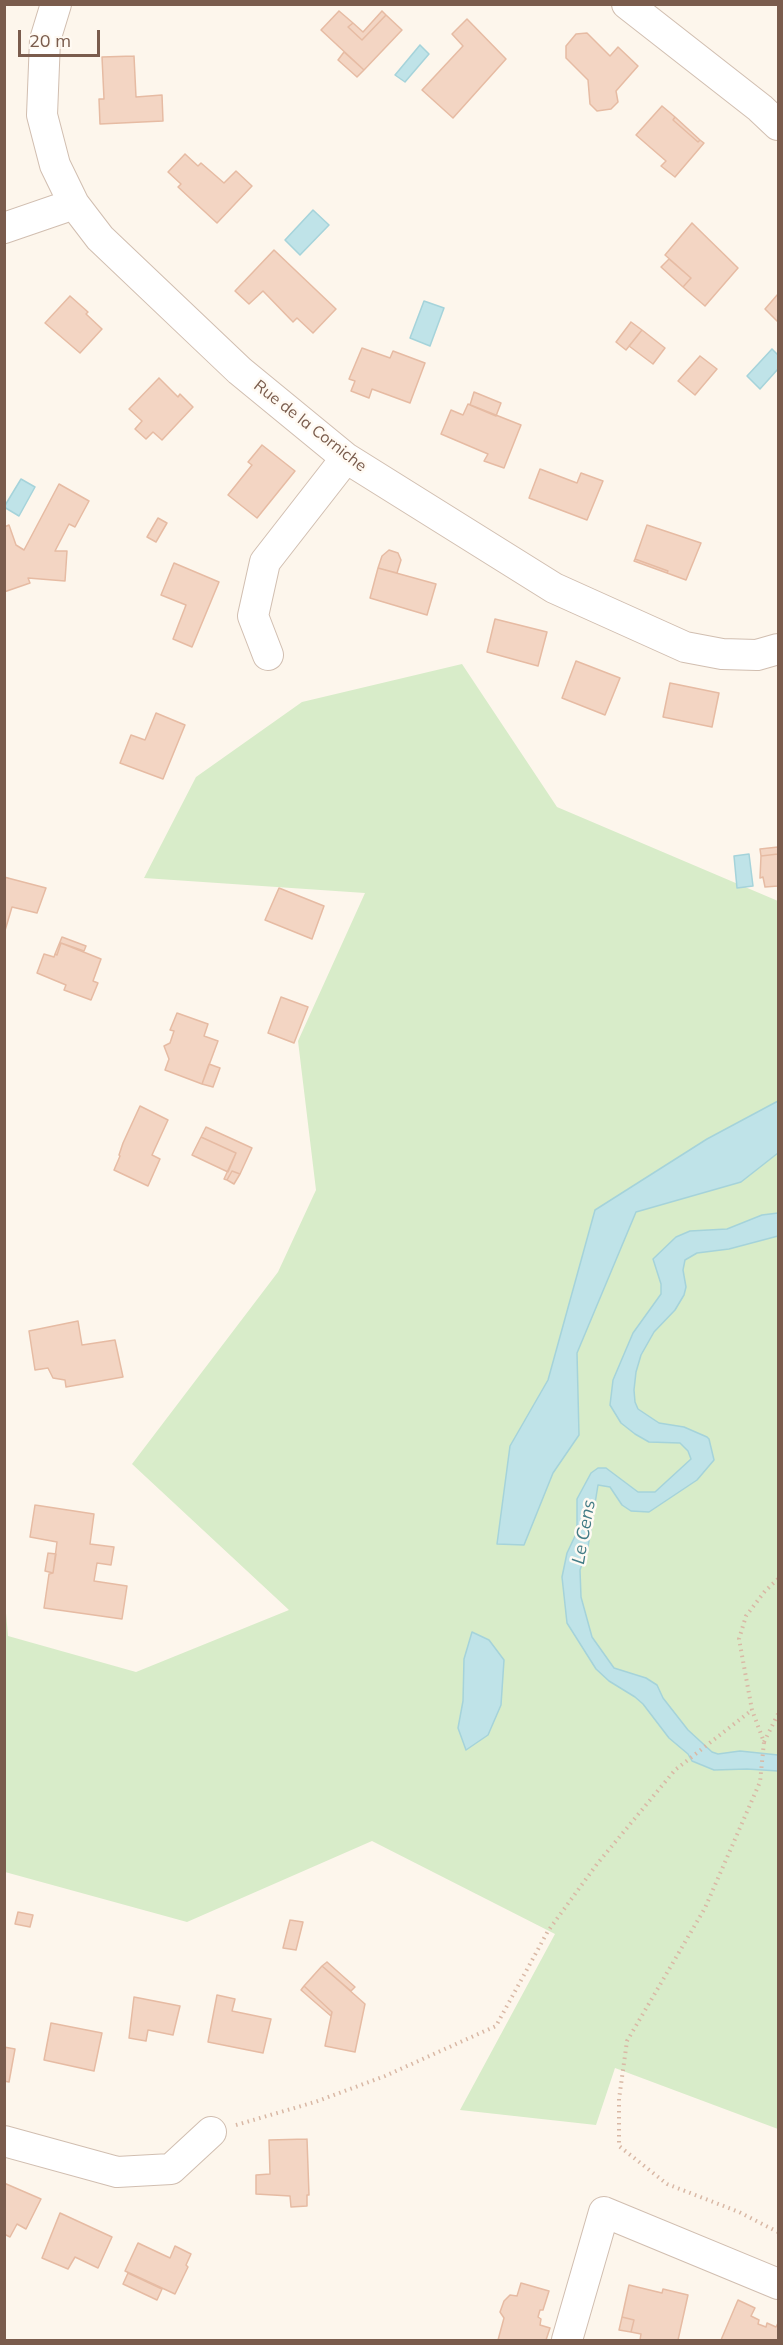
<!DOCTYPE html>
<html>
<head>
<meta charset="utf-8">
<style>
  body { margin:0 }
  #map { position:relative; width:783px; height:2345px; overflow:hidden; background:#fdf6ec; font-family:Mulish,sans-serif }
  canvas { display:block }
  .frame { position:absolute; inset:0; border:6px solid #7a5c4d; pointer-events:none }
  .scale { position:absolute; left:18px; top:30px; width:82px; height:27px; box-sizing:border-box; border:3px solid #7a5c4d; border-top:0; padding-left:8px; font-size:18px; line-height:21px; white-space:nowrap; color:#7a5c4d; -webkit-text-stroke:4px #fffaf3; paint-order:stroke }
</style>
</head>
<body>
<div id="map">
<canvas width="783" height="2345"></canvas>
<div class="frame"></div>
<div class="scale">20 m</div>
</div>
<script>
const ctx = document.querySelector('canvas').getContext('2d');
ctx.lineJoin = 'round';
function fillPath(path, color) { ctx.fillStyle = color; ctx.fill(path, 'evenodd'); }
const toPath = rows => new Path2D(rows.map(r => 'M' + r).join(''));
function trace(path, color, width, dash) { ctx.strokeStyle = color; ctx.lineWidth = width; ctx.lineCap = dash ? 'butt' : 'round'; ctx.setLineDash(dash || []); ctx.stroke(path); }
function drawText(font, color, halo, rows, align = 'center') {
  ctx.font = font + ' Mulish,sans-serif'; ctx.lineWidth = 5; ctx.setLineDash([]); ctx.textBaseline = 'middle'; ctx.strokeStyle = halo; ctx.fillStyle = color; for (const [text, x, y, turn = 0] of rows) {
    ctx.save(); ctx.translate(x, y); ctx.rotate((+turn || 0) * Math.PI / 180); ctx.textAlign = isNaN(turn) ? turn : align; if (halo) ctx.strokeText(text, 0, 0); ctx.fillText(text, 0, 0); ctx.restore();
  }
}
fillPath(toPath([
  [462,664,557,807,778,901,778,2129,615,2068,596,2125,460,2110,555,1934,372,1841,187,1922,5,1872,4,1590,8,1636,136,1672,289,1610,132,1464,278,1272,316,1190,298,1041,365,893,144,878,196,777,302,702]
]), '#d8ecc9');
const water = toPath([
  [420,45,429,54,405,82,395,75,420,45],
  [313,210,329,225,300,255,285,240,313,210],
  [424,301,444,308,430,346,410,338,424,301],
  [772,349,778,355,778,369,760,389,747,376,772,349],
  [21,479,35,487,19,516,4,507,21,479],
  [749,854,753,886,737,888,734,856,749,854],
  [778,1101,778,1153,741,1182,636,1212,577,1353,579,1435,553,1473,524,1545,497,1544,510,1446,548,1380,595,1210,707,1139,778,1101],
  [778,1213,778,1236,729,1249,697,1253,685,1260,683,1270,686,1287,684,1295,675,1310,654,1332,641,1355,636,1372,634,1390,635,1402,638,1409,659,1423,684,1427,707,1437,709,1439,714,1460,697,1480,649,1512,631,1511,622,1505,610,1487,598,1485,588,1547,580,1570,581,1597,592,1637,614,1668,646,1678,657,1685,663,1698,688,1730,712,1752,718,1754,740,1751,778,1755,778,1771,747,1769,714,1770,692,1761,688,1754,669,1738,643,1704,635,1697,609,1681,596,1669,567,1623,562,1577,567,1553,577,1532,577,1499,591,1473,598,1468,606,1468,638,1492,655,1492,691,1459,688,1451,680,1443,649,1442,635,1434,621,1423,610,1405,613,1380,633,1333,661,1294,661,1284,653,1259,676,1237,690,1231,727,1229,762,1215,778,1213],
  [472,1632,489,1640,504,1660,501,1705,488,1735,466,1750,458,1728,463,1701,464,1659,472,1632]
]);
fillPath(water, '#bfe3e8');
trace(water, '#a5d3da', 1.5);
const building = toPath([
  [339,11,353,23,348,27,362,40,386,15,402,30,364,70,321,30,339,11],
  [382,11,386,15,362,40,348,27,353,23,363,32,382,11],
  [467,19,506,59,453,118,422,90,463,46,452,34,467,19],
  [587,33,610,56,618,47,638,66,616,91,618,102,611,109,597,111,590,104,588,80,566,58,566,46,576,34,587,33],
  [344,52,364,70,357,77,338,60,344,52],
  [134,56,136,97,162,95,163,121,100,124,99,99,104,99,102,57,134,56],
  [662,106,675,117,673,120,698,142,700,140,704,143,675,177,661,166,666,161,636,135,662,106],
  [675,117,700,140,698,142,673,120,675,117],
  [185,154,198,166,201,163,224,183,236,171,252,186,217,223,178,187,181,184,168,172,185,154],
  [692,223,738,268,705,306,683,287,691,278,665,255,692,223],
  [274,250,336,309,313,333,297,318,293,322,263,291,249,304,235,291,274,250],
  [669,259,691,278,683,287,661,267,669,259],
  [778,294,778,322,765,309,778,294],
  [70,296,88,312,86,314,102,329,80,353,45,323,70,296],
  [631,322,642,330,626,350,616,342,631,322],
  [642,330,665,348,653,364,629,346,642,330],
  [362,348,390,358,393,351,425,363,410,403,372,389,369,398,351,391,355,381,349,379,362,348],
  [700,356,717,369,695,395,678,381,700,356],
  [159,378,178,397,180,394,193,407,162,440,153,432,146,439,135,429,142,421,129,409,159,378],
  [474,392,501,403,496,416,470,405,474,392],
  [468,404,521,425,504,468,484,461,488,454,441,434,451,410,463,415,468,404],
  [262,445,295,471,257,518,228,495,252,465,248,462,262,445],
  [540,469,577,483,581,473,603,481,587,520,529,498,540,469],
  [59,484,89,501,75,527,69,524,55,551,67,551,65,581,28,578,30,583,4,592,4,527,9,525,16,545,24,550,59,484],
  [158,518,167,523,156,542,147,537,158,518],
  [647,525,701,543,686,580,667,573,668,571,635,559,647,525],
  [389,550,398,553,401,560,397,573,378,568,382,556,389,550],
  [635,559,668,571,667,573,634,561,635,559],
  [174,563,219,582,192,647,173,639,186,605,161,595,174,563],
  [378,568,436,584,427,615,370,598,378,568],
  [495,619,547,632,538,666,487,652,495,619],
  [576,661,620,678,605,715,562,698,576,661],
  [670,683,719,693,712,727,663,717,670,683],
  [156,713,185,725,163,779,120,763,131,735,145,740,156,713],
  [778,847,778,854,761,856,760,849,778,847],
  [778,854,778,886,765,887,763,877,760,878,761,856,778,854],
  [4,877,46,888,37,913,12,907,4,934,4,877],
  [279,888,324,906,312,939,265,920,279,888],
  [62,937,86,946,84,951,61,943,57,955,55,954,62,937],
  [61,943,101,959,93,981,98,983,91,1000,64,990,66,985,37,973,44,954,54,957,55,954,57,955,61,943],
  [281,997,308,1007,294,1043,268,1033,281,997],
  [177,1013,208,1024,204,1036,218,1041,202,1084,165,1070,169,1059,164,1046,170,1043,174,1031,170,1030,177,1013],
  [209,1064,220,1068,213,1087,202,1084,209,1064],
  [140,1106,168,1120,152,1155,160,1159,148,1186,114,1170,120,1156,119,1155,123,1143,140,1106],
  [206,1127,252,1148,240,1174,232,1171,227,1180,224,1179,236,1153,201,1137,206,1127],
  [201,1137,236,1153,228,1172,192,1155,201,1137],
  [232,1171,240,1174,234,1184,227,1180,232,1171],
  [78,1321,82,1345,115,1340,123,1377,66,1387,65,1380,53,1378,48,1368,35,1370,29,1331,78,1321],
  [35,1505,94,1514,90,1544,114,1547,111,1565,97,1563,94,1581,127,1586,122,1619,44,1608,49,1574,53,1573,57,1542,30,1537,35,1505],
  [48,1553,56,1554,53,1573,45,1571,48,1553],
  [18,1912,33,1915,30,1927,15,1924,18,1912],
  [290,1920,303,1922,296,1950,283,1948,290,1920],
  [327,1962,355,1987,351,1991,322,1966,327,1962],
  [322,1966,365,2004,355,2052,325,2046,332,2012,304,1986,322,1966],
  [304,1986,332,2012,331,2016,301,1990,304,1986],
  [217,1995,235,1999,232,2011,271,2019,263,2053,208,2042,217,1995],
  [134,1997,180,2006,173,2035,148,2030,146,2041,129,2038,134,1997],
  [51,2023,102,2033,94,2071,44,2060,51,2023],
  [4,2047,15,2049,9,2082,4,2081,4,2047],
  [307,2139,309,2195,307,2195,307,2206,291,2207,290,2196,256,2194,256,2175,270,2174,269,2140,307,2139],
  [4,2183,41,2199,26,2229,17,2224,10,2237,4,2234,4,2183],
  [60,2213,112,2237,98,2268,75,2257,68,2269,42,2258,60,2213],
  [138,2243,170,2258,175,2246,191,2254,186,2265,188,2267,175,2294,125,2271,138,2243],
  [128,2273,162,2289,157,2300,123,2284,128,2273],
  [521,2283,549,2291,543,2310,540,2310,538,2317,541,2319,540,2325,550,2328,546,2340,498,2340,504,2318,500,2312,504,2301,510,2295,517,2296,521,2283],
  [629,2285,662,2293,663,2289,688,2295,678,2340,640,2340,641,2334,631,2332,634,2320,622,2317,629,2285],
  [738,2300,755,2308,751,2316,759,2320,758,2324,766,2327,767,2323,776,2327,778,2323,778,2340,721,2340,738,2300],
  [622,2317,634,2320,631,2332,619,2330,622,2317]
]);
fillPath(building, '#f3d5c3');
trace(building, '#e6bba3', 1.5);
const minor = toPath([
  [56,4,45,40,42,115,55,165,74,204,100,238,240,371,346,458,554,588,685,647,722,654,757,655,778,649],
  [627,4,760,108,778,125],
  [4,228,74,204],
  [268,655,253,616,265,562,346,458],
  [4,2141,117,2172,171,2169,211,2132],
  [567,2340,604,2212,778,2284]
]);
trace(minor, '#d1beb0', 32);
trace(toPath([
  [778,1579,765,1591,746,1616,739,1639,752,1710,764,1742,760,1782,705,1908,627,2041,619,2099,619,2146,667,2184,739,2212,778,2232],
  [764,1742,778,1714],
  [236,2125,315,2102,385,2076,496,2026,548,1931,597,1864,675,1770,752,1710]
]), '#d9b8a5', 4, [1.5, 4.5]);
trace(minor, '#fff', 30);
drawText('16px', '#7a5c4d', '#fffaf3', [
  ["Rue de la Corniche",310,426,38]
]);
drawText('italic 18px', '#437c86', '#fffaf3', [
  ["Le Cens",584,1532,-80]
]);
</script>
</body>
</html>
